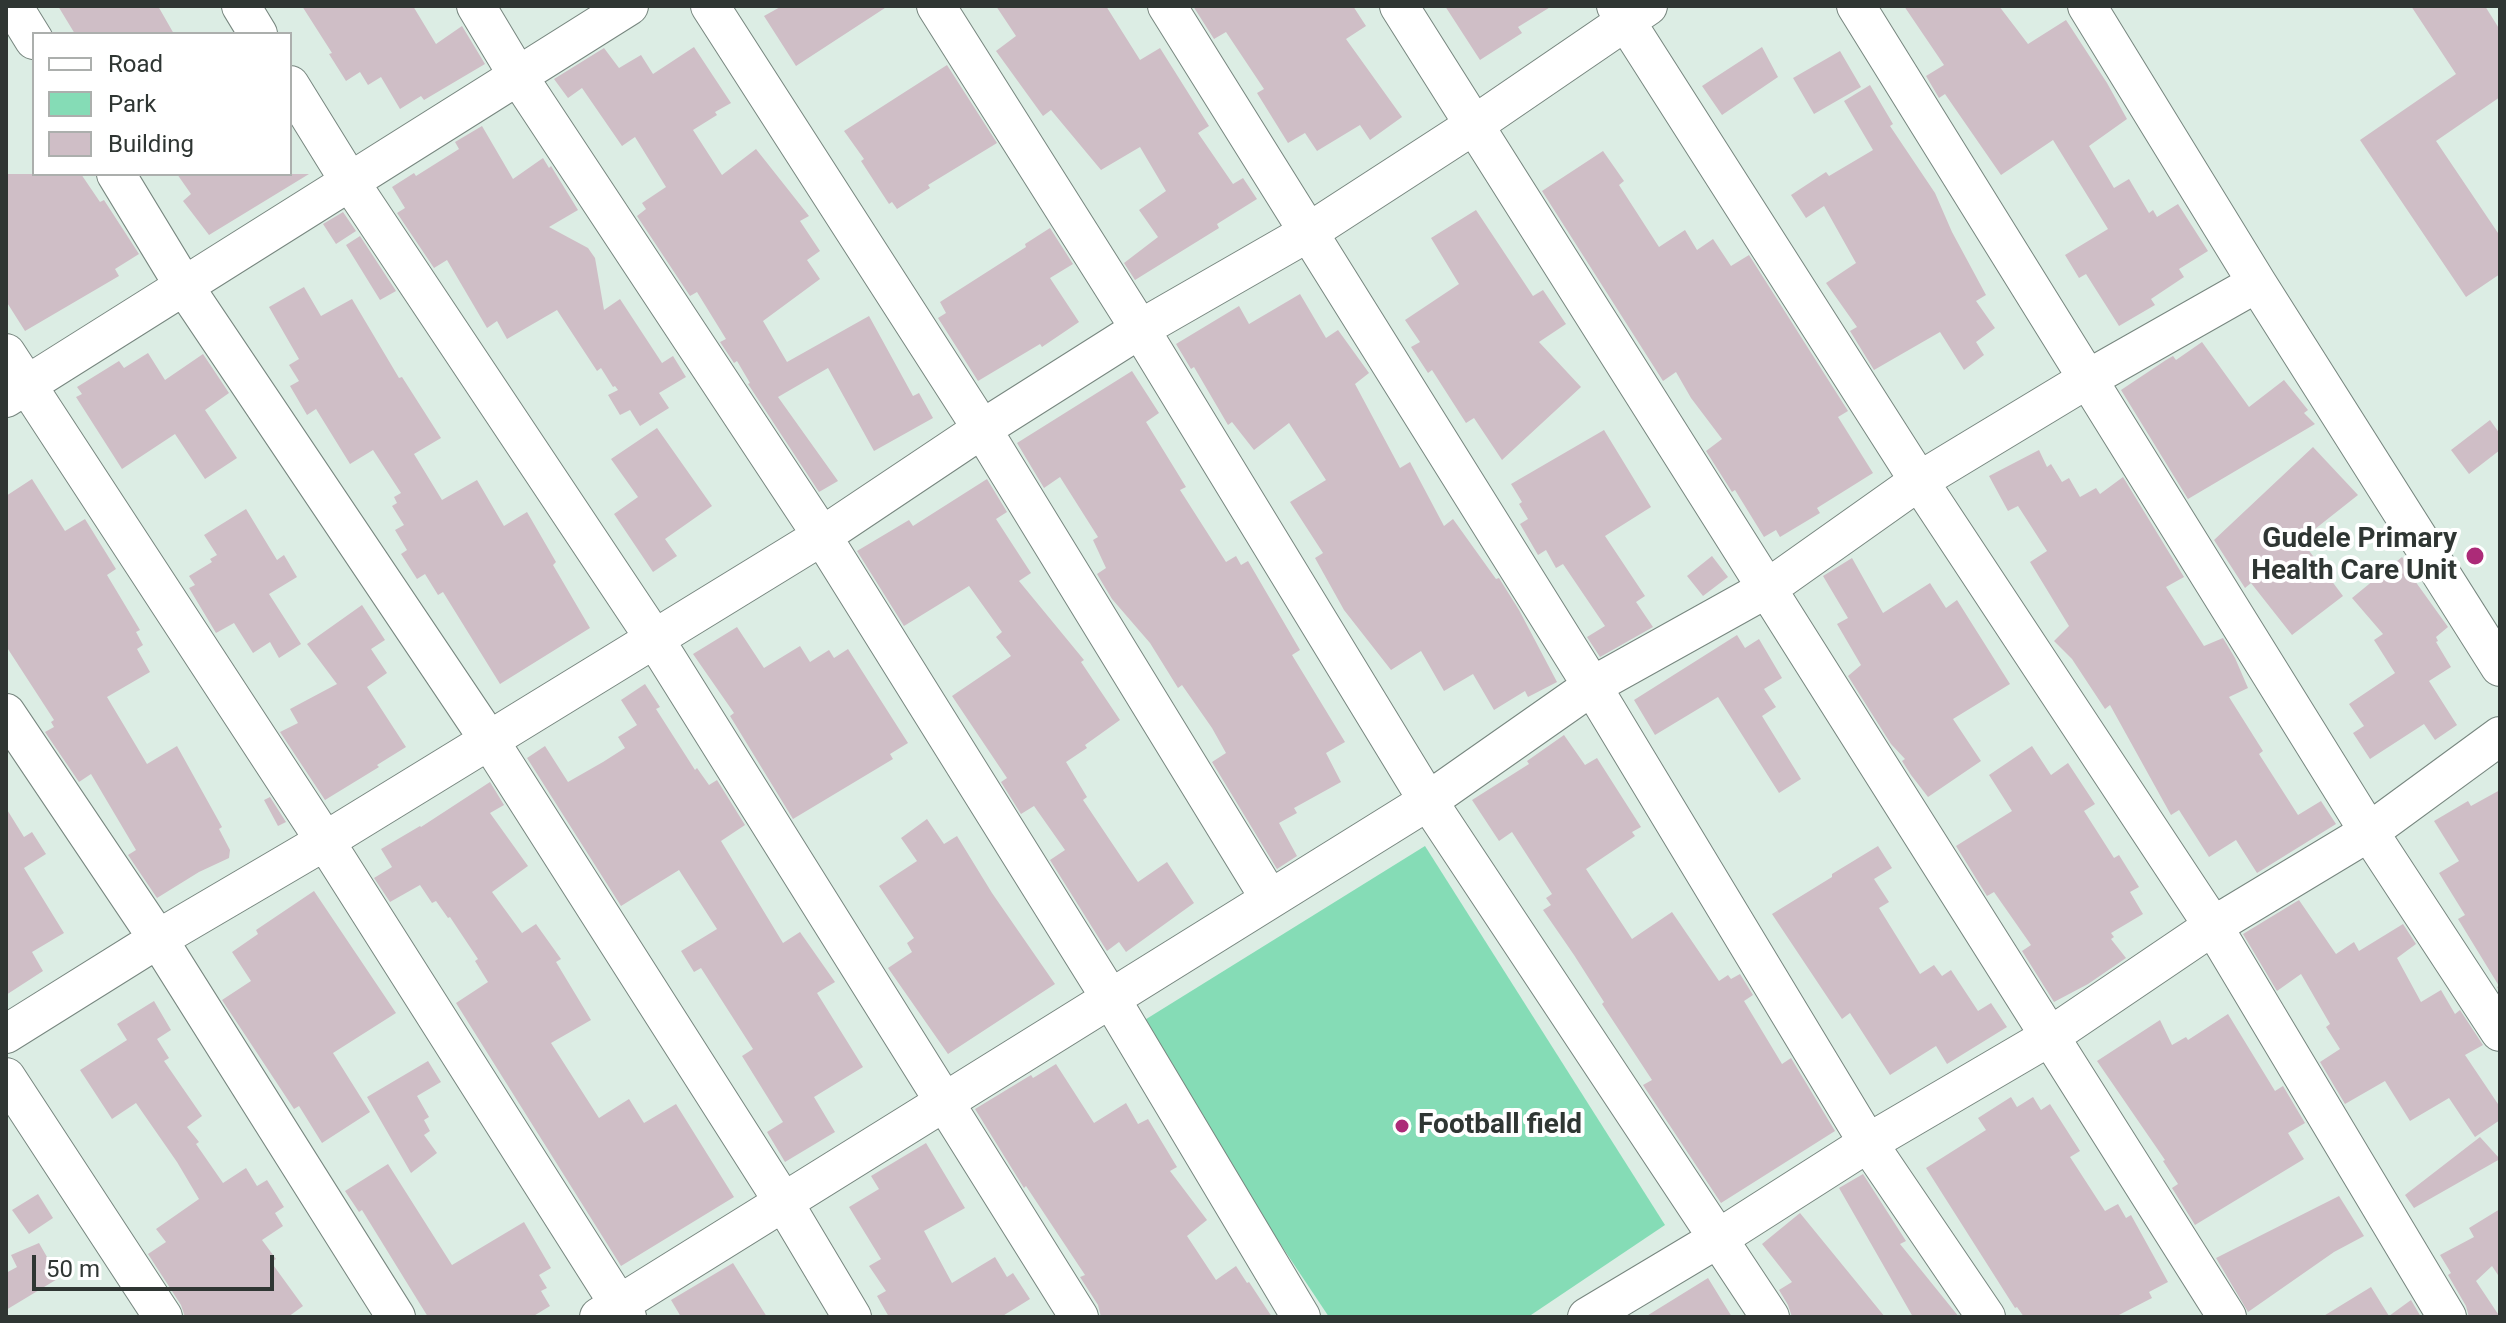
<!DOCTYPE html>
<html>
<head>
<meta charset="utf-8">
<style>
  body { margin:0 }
  #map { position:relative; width:2506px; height:1323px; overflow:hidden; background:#dcede4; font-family:Roboto,sans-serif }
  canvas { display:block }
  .frame { position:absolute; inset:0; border:8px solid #2f3633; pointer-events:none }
  .legend { position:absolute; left:32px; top:32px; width:260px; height:144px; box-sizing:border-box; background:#fff; border:2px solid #acafad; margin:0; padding:10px 14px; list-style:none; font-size:24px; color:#2f3633 }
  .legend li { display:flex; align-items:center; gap:16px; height:40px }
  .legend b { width:40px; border:2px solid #acafad }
  .scale { position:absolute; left:32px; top:1255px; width:242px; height:36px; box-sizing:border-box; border:4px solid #2f3633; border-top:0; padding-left:10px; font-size:24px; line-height:28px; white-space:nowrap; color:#2f3633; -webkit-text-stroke:6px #fff; paint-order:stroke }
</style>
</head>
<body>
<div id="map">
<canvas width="2506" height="1323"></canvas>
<div class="frame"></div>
<ul class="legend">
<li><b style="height:10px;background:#fff"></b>Road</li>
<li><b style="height:22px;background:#85dcb6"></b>Park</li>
<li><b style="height:22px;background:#cfbec6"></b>Building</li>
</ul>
<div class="scale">50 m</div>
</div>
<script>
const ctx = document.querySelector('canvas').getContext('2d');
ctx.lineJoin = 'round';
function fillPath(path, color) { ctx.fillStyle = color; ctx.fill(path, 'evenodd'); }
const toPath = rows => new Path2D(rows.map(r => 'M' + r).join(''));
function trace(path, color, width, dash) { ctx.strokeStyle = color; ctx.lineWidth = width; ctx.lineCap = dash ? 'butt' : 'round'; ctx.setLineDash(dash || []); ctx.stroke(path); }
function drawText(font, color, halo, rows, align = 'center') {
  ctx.font = font + ' Roboto,sans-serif'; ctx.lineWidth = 8; ctx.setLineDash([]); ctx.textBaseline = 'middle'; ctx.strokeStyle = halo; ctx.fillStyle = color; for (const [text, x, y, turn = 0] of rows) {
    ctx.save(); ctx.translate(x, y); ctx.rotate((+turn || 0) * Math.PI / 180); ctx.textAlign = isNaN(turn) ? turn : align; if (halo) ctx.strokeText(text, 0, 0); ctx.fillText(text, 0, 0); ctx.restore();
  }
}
fillPath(toPath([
  [1425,846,1665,1225,1528,1317,1329,1317,1135,1026]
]), '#85dcb6');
fillPath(toPath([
  [58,6,158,6,174,34,75,34],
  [302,6,413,6,436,44,462,26,485,64,424,100,421,96,400,109,381,77,368,85,360,72,346,81,329,54,332,53],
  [782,6,888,6,796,66,764,16],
  [996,6,1106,6,1140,60,1160,48,1209,126,1198,133,1233,184,1243,178,1257,199,1217,224,1219,228,1135,280,1124,263,1158,237,1139,210,1166,191,1140,147,1101,170,1051,110,1043,116,996,51,1016,36],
  [1193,6,1353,6,1366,26,1346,39,1402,117,1370,140,1360,125,1317,151,1305,133,1288,143,1257,93,1264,89,1226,32,1214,39],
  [1445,6,1552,6,1518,27,1522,33,1480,60],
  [1904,6,1999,6,2028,44,2066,20,2107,83,2127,119,2089,146,2114,188,2129,179,2149,213,2153,210,2157,217,2178,204,2208,251,2179,269,2184,277,2151,299,2155,305,2119,326,2086,274,2079,278,2065,255,2108,229,2053,140,2001,175,1945,94,1939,98,1926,76,1944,65],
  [2411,6,2485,6,2500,30,2500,97,2436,141,2500,236,2500,274,2466,297,2360,140,2456,74],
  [694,47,731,103,715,112,717,115,693,130,722,175,756,149,809,216,800,221,820,251,807,260,820,279,763,321,787,362,869,316,913,396,919,393,933,418,874,451,828,368,778,397,838,481,819,492,748,384,750,383,737,361,734,363,720,342,726,339,697,292,690,296,637,216,646,209,642,203,666,187,635,137,622,146,582,88,568,98,554,79,604,48,619,68,641,55,653,74],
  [1762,47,1778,77,1722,115,1702,86],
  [1840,51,1861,87,1814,114,1793,78],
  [947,65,997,143,928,185,930,188,897,209,892,202,889,204,861,161,864,159,844,131],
  [1870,85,1893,124,1890,126,1935,193,1952,232,1986,295,1976,301,1995,328,1976,342,1984,355,1964,370,1940,332,1874,370,1850,331,1857,327,1826,283,1856,263,1824,206,1806,218,1791,195,1826,172,1829,176,1873,150,1844,101],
  [482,126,513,179,543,158,549,168,551,166,578,210,549,227,588,248,595,258,604,310,620,299,662,363,673,356,686,377,659,393,669,408,640,426,630,410,620,415,608,395,618,390,615,386,613,387,601,368,597,371,557,310,507,339,497,321,487,328,447,260,434,268,397,213,405,208,392,187,414,173,416,176,459,149,455,142],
  [1603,151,1624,181,1619,185,1659,247,1685,230,1697,250,1713,239,1731,266,1749,255,1848,411,1838,417,1873,473,1817,508,1820,513,1780,537,1776,530,1764,537,1735,490,1732,492,1706,451,1722,439,1691,398,1676,372,1663,381,1542,191],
  [6,174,81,174,100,202,104,200,139,254,115,269,119,276,25,331,6,301],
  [177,174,309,174,209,235,183,201,191,194],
  [1476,210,1533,296,1543,290,1566,324,1539,342,1581,387,1502,460,1474,418,1466,423,1432,370,1428,373,1411,347,1420,342,1405,320,1459,284,1431,238],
  [343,212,356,231,336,244,323,224],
  [1050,228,1073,264,1050,278,1079,322,1042,347,1040,344,978,381,938,318,946,313,940,302,1026,247,1025,244],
  [360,236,396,291,380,300,346,245],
  [304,287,321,316,352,299,399,378,402,377,441,438,414,454,442,500,477,480,504,526,527,512,556,562,553,565,590,628,500,684,443,592,438,595,425,574,417,579,401,554,407,550,395,530,404,525,392,506,397,503,394,497,401,493,373,450,350,464,316,409,307,415,290,386,299,381,289,365,299,359,269,307],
  [1300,294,1326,338,1338,330,1369,373,1355,384,1400,468,1410,462,1444,526,1453,519,1496,579,1499,578,1519,610,1557,682,1528,697,1525,691,1494,710,1473,674,1444,691,1421,651,1391,670,1344,610,1315,558,1323,553,1290,502,1326,480,1289,423,1254,450,1232,422,1228,425,1194,367,1191,369,1176,344,1239,306,1249,324],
  [2202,342,2249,407,2284,380,2308,410,2304,413,2315,424,2188,499,2121,390,2166,360,2173,356,2176,360],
  [148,353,165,380,203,354,229,393,205,410,237,458,205,479,175,434,122,469,76,397,82,394,77,387,119,361,124,368],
  [1132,371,1159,413,1146,422,1186,487,1180,490,1226,562,1236,556,1241,565,1248,561,1300,650,1292,655,1345,742,1326,753,1341,782,1294,808,1297,813,1279,823,1297,856,1277,869,1212,762,1226,753,1212,728,1182,685,1178,688,1150,643,1112,599,1097,574,1106,568,1093,540,1098,537,1060,477,1044,488,1017,443],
  [2490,420,2500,434,2500,450,2469,474,2451,450],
  [657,428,712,506,665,539,677,556,653,572,614,514,638,497,611,459],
  [1604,430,1651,507,1605,536,1645,596,1636,602,1653,627,1600,657,1587,637,1605,626,1563,564,1556,568,1546,550,1538,555,1520,524,1528,519,1519,504,1522,502,1511,484],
  [2313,447,2358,495,2301,540,2343,596,2292,635,2251,583,2245,588,2214,540],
  [2039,450,2047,467,2051,464,2062,482,2069,478,2080,497,2096,488,2100,494,2123,477,2184,577,2166,587,2204,646,2223,638,2235,658,2248,688,2229,697,2263,751,2259,754,2298,815,2321,801,2336,824,2257,873,2236,840,2209,857,2179,810,2171,815,2110,705,2105,709,2072,659,2054,641,2069,626,2030,562,2047,551,2018,506,2008,511,1989,476],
  [32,479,65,531,85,519,116,569,107,575,140,630,136,632,143,645,137,649,150,672,107,697,147,764,177,746,222,827,219,829,230,850,229,858,199,872,157,898,128,855,136,850,91,774,79,782,45,732,54,727,51,722,54,720,6,646,6,496],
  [987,479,1007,512,996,519,1031,573,1019,581,1084,660,1081,662,1120,720,1085,745,1087,748,1066,762,1087,797,1083,800,1138,882,1167,862,1194,903,1126,952,1119,942,1107,951,1050,860,1065,850,1034,806,1021,814,1001,782,1007,778,952,696,1011,656,996,637,1002,632,969,586,904,626,857,551,909,520,913,526],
  [246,509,277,560,284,555,297,577,269,594,301,644,279,658,270,642,253,653,234,623,216,633,189,588,195,585,189,576,212,562,210,559,217,555,204,535],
  [1712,556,1728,577,1703,596,1687,576],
  [2402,557,2418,578,2415,581,2448,627,2436,637,2438,641,2436,642,2451,667,2429,681,2457,725,2435,740,2424,724,2370,759,2353,733,2364,726,2349,704,2395,673,2374,640,2383,634,2352,598],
  [1852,558,1883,613,1930,583,1946,608,1957,600,2010,684,1953,719,1981,761,1928,797,1911,775,1902,761,1905,759,1891,744,1848,676,1861,665,1837,624,1848,618,1823,576],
  [362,605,385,640,371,649,387,673,367,687,406,747,377,765,379,767,325,800,280,732,298,723,290,709,337,684,307,644],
  [737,627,764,668,800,646,810,662,829,650,834,658,848,649,908,743,890,754,893,759,793,819,730,716,734,713,693,654],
  [1737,635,1745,648,1759,639,1782,678,1764,689,1776,707,1762,716,1801,779,1779,793,1718,697,1655,735,1634,700],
  [645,684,660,707,656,709,695,770,697,768,709,785,717,780,745,825,721,841,783,943,800,932,835,982,817,993,863,1067,814,1097,835,1132,785,1162,767,1132,783,1122,742,1056,753,1049,701,968,694,972,681,951,717,929,679,870,621,906,527,758,545,746,568,782,603,762,625,748,618,737,637,725,621,700],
  [1564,735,1585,765,1597,758,1641,827,1632,832,1635,836,1586,869,1632,939,1672,912,1719,981,1728,975,1731,979,1740,974,1753,995,1744,1001,1782,1064,1791,1058,1835,1131,1721,1203,1643,1085,1652,1080,1602,1004,1604,1002,1574,955,1543,910,1551,905,1546,898,1552,894,1512,832,1499,841,1472,800,1529,764,1527,761],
  [2032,746,2051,775,2068,763,2095,804,2084,811,2114,858,2119,855,2139,887,2130,892,2143,914,2111,933,2114,937,2111,939,2126,958,2088,984,2054,1002,2022,951,2031,945,1994,892,1987,896,1956,846,2012,811,1989,775],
  [490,782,504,805,490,813,528,866,492,892,522,933,536,924,561,959,556,962,591,1020,551,1043,599,1118,629,1099,644,1123,676,1104,734,1197,621,1266,456,1003,488,982,475,961,478,959,450,917,448,918,436,901,432,903,420,885,390,902,374,878,392,867,381,849,420,826,421,827],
  [2500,790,2500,992,2497,987,2499,986,2458,919,2465,915,2439,873,2459,861,2434,821,2468,801,2471,806],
  [270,797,286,822,278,826,264,800],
  [6,808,24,837,32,832,46,854,24,868,64,933,32,952,43,971,6,995],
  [927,819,944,844,957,836,992,893,1055,984,948,1054,888,968,912,952,907,943,914,938,879,886,917,861,901,838],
  [1878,846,1892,868,1874,879,1889,902,1879,908,1920,974,1934,965,1942,976,1951,970,1978,1011,1991,1003,2007,1027,1947,1064,1936,1046,1890,1075,1850,1013,1842,1019,1772,914,1832,877,1832,874],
  [314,891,396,1013,333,1053,370,1112,322,1143,299,1106,294,1109,222,1000,251,981,232,952,258,934,256,930],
  [2299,900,2336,954,2354,942,2359,951,2403,924,2416,944,2397,958,2421,1002,2441,990,2455,1014,2460,1010,2483,1045,2465,1055,2500,1107,2500,1120,2475,1137,2449,1098,2410,1121,2385,1081,2345,1104,2320,1062,2340,1049,2326,1027,2330,1024,2301,974,2277,991,2243,934],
  [154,1001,171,1030,157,1039,169,1058,164,1061,202,1116,187,1127,199,1142,196,1144,223,1183,246,1168,257,1186,267,1180,284,1207,275,1213,283,1226,262,1240,276,1259,271,1262,303,1306,288,1317,185,1317,181,1305,148,1254,166,1242,156,1229,199,1199,177,1162,136,1103,112,1119,80,1070,127,1040,117,1024],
  [2228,1014,2275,1091,2283,1086,2305,1123,2288,1133,2304,1159,2195,1225,2172,1188,2178,1184,2163,1161,2165,1160,2097,1061,2160,1020,2172,1045,2186,1037,2188,1040],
  [428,1061,441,1082,417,1096,429,1117,424,1120,430,1131,424,1135,437,1153,411,1173,367,1097],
  [1056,1064,1094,1123,1126,1103,1138,1124,1148,1119,1177,1167,1170,1171,1207,1220,1187,1236,1216,1280,1236,1266,1247,1283,1249,1282,1272,1317,1101,1317,1098,1305,1080,1277,1085,1275,1026,1186,1024,1188,975,1109,1031,1075,1033,1078],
  [2011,1097,2017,1107,2033,1097,2041,1110,2050,1104,2080,1151,2070,1157,2105,1211,2118,1204,2126,1218,2131,1215,2168,1282,2149,1292,2152,1298,2115,1317,2024,1317,2017,1307,2015,1308,1926,1168,1986,1130,1978,1118],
  [2480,1137,2500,1159,2414,1208,2405,1195],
  [926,1143,965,1208,924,1231,952,1283,995,1257,1007,1277,1013,1273,1030,1299,1001,1317,889,1317,877,1296,886,1291,869,1266,881,1259,849,1207,879,1189,871,1176],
  [388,1164,452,1265,524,1222,551,1268,539,1275,547,1288,541,1291,550,1306,532,1317,428,1317,362,1210,359,1212,345,1191],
  [1863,1174,1906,1241,1900,1244,1959,1317,1913,1317,1839,1188],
  [38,1194,53,1218,29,1234,12,1210],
  [2339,1196,2364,1236,2334,1252,2248,1312,2216,1258],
  [2500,1209,2500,1278,2492,1266,2476,1281,2500,1317,2469,1317,2466,1306,2448,1275,2451,1273,2440,1255,2474,1237,2469,1228],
  [1800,1213,1885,1317,1792,1317,1788,1305,1779,1290,1792,1282,1762,1244],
  [39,1243,59,1278,6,1310,6,1273,17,1267,11,1255],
  [733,1263,767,1317,681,1317,671,1300],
  [1708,1278,1732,1317,1645,1317],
  [2371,1287,2389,1316,2411,1300,2421,1317,2322,1317]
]), '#cfbec6');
const minor = toPath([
  [13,6,34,40],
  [241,6,258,34],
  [476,6,518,76,822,536,1111,999,1301,1317],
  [710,6,982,429,1270,899],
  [936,6,1140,329,1428,801,1770,1317],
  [1167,6,1592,686,1868,1143,1986,1317],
  [1399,6,2227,1317],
  [1616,6,1919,481,2213,926,2447,1317],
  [1856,6,2369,832,2500,1032],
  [2087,6,2257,283,2500,667],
  [290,85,350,182,654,638,1079,1317],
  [116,174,184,286,489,740,784,1203,852,1317],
  [6,353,325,841,627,1317],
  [6,398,629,6],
  [6,713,158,939,396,1317],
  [6,1034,158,939,325,841,822,536,982,429,1140,329,1309,232,1474,125,1648,6],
  [6,1077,163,1317],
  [599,1317,1428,801,1592,686,1768,588,1919,481,2086,380,2257,283],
  [1587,1317,1719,1238,1868,1143,2049,1037,2213,926,2369,832,2500,736]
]);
trace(minor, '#77867f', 40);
trace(minor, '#fff', 38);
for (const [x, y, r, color] of [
  [2475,556,10,"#ac2b78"],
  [1402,1126,8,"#ac2b78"]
]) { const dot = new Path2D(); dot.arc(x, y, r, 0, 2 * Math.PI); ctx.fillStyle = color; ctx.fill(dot); trace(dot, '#fff', 3); }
drawText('bold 28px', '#2f3633', '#fff', [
  ["Gudele Primary",2457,540],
  ["Health Care Unit",2457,572],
  ["Football field",1418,1126,"left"]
], 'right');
</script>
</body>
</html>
